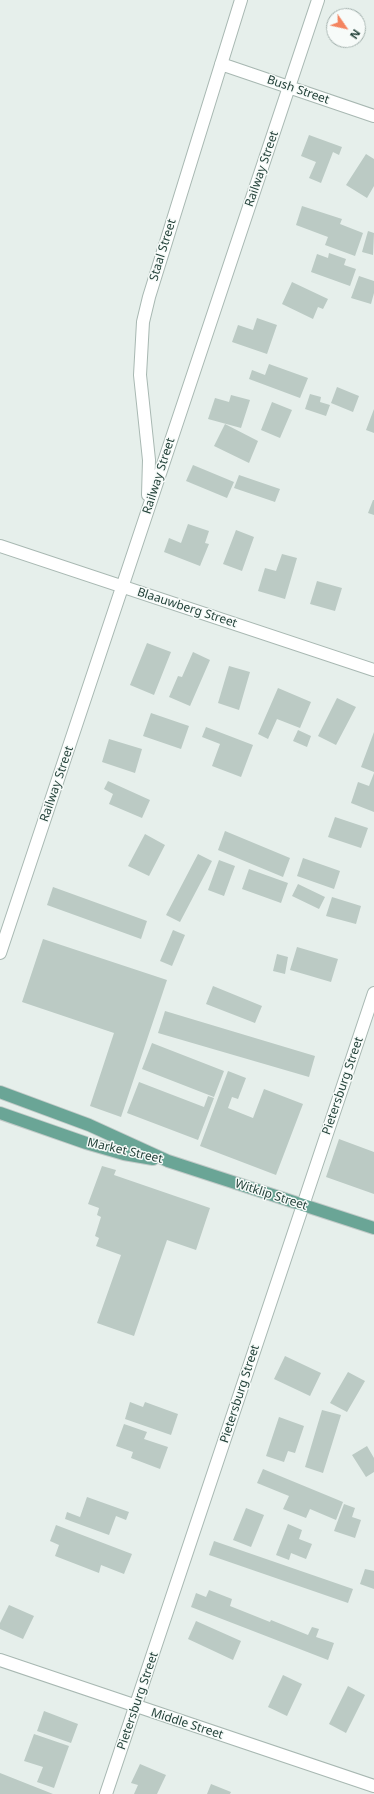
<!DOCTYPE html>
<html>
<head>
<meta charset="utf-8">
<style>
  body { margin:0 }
  #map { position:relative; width:374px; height:1794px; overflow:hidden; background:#e6efeb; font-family:"Noto Sans",sans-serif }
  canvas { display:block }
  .north { position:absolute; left:326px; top:8px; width:40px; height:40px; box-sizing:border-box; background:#f7fbf9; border:1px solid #a3b1ad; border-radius:50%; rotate:124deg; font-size:11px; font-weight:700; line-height:16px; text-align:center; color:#24423a }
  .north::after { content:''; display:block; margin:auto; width:14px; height:18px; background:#f4845f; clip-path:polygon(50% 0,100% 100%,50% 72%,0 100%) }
</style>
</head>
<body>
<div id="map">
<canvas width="374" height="1794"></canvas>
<div class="north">N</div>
</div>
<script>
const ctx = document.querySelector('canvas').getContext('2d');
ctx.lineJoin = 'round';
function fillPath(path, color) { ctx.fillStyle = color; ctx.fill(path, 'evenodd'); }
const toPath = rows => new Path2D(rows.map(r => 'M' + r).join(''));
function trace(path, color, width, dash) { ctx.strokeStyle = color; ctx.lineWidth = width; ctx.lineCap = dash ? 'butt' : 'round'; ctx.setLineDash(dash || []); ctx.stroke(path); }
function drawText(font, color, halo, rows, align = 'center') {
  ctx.font = font + ' "Noto Sans",sans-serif'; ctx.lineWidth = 3; ctx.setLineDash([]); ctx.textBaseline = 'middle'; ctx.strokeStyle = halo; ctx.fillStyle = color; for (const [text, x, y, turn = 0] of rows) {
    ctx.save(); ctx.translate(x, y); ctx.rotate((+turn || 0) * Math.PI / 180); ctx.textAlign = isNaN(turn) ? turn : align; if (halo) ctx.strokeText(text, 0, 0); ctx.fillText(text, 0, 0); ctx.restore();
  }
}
fillPath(toPath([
  [309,135,342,147,339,155,333,152,321,183,309,178,316,162,301,156],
  [366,154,374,159,374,186,367,198,346,185],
  [302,206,342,219,340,224,363,233,355,256,325,245,328,237,296,225],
  [368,231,374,233,373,255,362,252],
  [329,253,346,259,344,265,356,269,350,286,311,272,317,254,328,258],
  [359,276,374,281,374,293,371,304,351,298],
  [292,282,328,299,323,309,318,307,313,319,282,304],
  [257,318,277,325,267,354,232,342,238,325,253,330],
  [269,364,308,378,300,398,249,379,252,370,265,375],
  [337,387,359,396,353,412,331,403],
  [310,394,321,397,320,402,330,405,326,416,305,409],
  [231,395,250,400,241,428,208,419,215,398,229,402],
  [272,402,292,410,280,438,261,430],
  [374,409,374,433,366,430],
  [225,424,258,441,249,463,214,446],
  [193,465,234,482,227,498,186,481],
  [239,475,280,489,275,502,234,488],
  [373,500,374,500,374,515,368,513],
  [188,524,209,531,205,543,209,544,200,566,164,552,169,538,181,543],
  [236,530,254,537,242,571,223,564],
  [282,554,297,558,285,599,258,591,265,568,276,571],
  [317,581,342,588,335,611,310,604],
  [147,643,171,652,154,695,130,685],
  [193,652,210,660,190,706,169,697,178,676,182,677],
  [229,666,250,672,239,710,218,703],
  [278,688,311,702,300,728,277,719,268,739,258,734],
  [337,698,356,707,336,745,318,736],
  [151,713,189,726,181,749,143,736],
  [206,727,253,745,241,777,212,766,220,744,202,737],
  [298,730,311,736,307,747,293,741],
  [374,732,374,772,361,767],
  [109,739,142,749,135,773,102,762],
  [374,773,374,812,351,803,358,782,369,786],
  [108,781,150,800,142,818,109,804,113,794,104,789],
  [335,817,368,828,361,848,328,837],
  [225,831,290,858,283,877,218,850],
  [145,834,165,845,149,876,128,866],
  [198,854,212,861,180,922,166,915],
  [303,858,340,871,334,889,297,876],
  [219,860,235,866,224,896,208,890],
  [249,869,288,883,281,903,242,889],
  [298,884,325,897,319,909,292,896],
  [53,887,147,921,141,939,47,905],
  [332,897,361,906,356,924,326,916],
  [173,930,185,935,172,966,160,961],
  [43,939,167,980,121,1117,90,1106,114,1033,22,1002],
  [297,947,338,959,331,982,290,970],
  [277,954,288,957,285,974,273,971],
  [213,986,262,1006,255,1023,206,1004],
  [165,1011,315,1056,309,1077,158,1033],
  [152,1043,224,1071,214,1097,142,1069],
  [228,1071,246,1078,238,1099,232,1097,228,1108,253,1118,264,1089,303,1104,276,1175,200,1146],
  [139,1082,204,1107,208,1096,214,1098,198,1140,127,1113],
  [339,1139,374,1152,374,1194,326,1177],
  [102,1166,116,1170,114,1175,210,1208,196,1250,167,1240,134,1336,97,1323,121,1255,96,1246,99,1238,95,1236,101,1217,97,1215,99,1208,88,1204],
  [285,1356,321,1373,310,1396,274,1379],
  [348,1372,365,1381,347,1412,330,1403],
  [130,1402,143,1407,145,1402,178,1414,171,1435,125,1419],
  [322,1410,341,1415,323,1473,305,1467],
  [279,1417,304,1426,295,1453,288,1451,284,1462,266,1456],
  [124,1424,147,1432,144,1439,168,1447,160,1469,131,1458,133,1452,116,1446],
  [367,1446,374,1458,374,1472,366,1477,352,1455],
  [263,1469,343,1502,336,1520,310,1509,306,1518,283,1509,289,1496,257,1483],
  [87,1497,129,1512,126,1520,116,1516,109,1535,65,1519,67,1512,80,1517],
  [344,1504,355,1508,352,1517,361,1520,355,1538,334,1531],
  [246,1508,264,1515,251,1547,233,1540],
  [288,1524,302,1530,299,1539,312,1544,306,1559,291,1553,289,1560,276,1555],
  [56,1525,132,1554,124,1574,101,1565,99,1573,55,1556,59,1545,50,1541],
  [214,1541,353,1589,348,1603,209,1555],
  [365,1569,374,1571,374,1589,360,1584],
  [209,1590,232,1599,230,1606,270,1622,271,1620,308,1635,312,1627,319,1629,316,1637,334,1643,328,1660,191,1607,196,1593,206,1597],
  [9,1605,34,1616,23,1639,0,1629,0,1623],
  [196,1621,241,1641,233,1660,188,1639],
  [283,1675,302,1684,287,1716,268,1707],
  [348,1686,365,1695,346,1733,329,1724],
  [44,1711,78,1724,71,1743,37,1731],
  [34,1734,69,1746,54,1788,37,1782,43,1767,24,1761],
  [140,1764,166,1775,157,1794,134,1794,138,1785,131,1783],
  [0,1773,53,1794,0,1794],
  [211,1784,231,1792,230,1794,207,1794]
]), '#bbcac4');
const minor = toPath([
  [221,64,374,116],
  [148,495,149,460,140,375,143,322,149,297,241,0],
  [0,546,374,670],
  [0,953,318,0],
  [0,1660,374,1786],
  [106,1794,374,993]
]);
const major = toPath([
  [0,1092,89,1125,168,1161,374,1228],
  [0,1113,86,1143,124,1154,153,1159]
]);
trace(minor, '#a8b8b2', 14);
trace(major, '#c2cac8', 14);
trace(minor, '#fff', 12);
trace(major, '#6aa596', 12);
drawText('12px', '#24423a', '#f7fbf9', [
  ["Bush Street",298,90,19],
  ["Railway Street",262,169,-71],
  ["Staal Street",163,250,-73],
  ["Railway Street",159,476,-72],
  ["Blaauwberg Street",187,608,18],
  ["Railway Street",57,784,-71],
  ["Pietersburg Street",343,1086,-71],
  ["Market Street",125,1151,13],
  ["Witklip Street",271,1195,18],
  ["Pietersburg Street",240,1394,-72],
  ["Pietersburg Street",138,1701,-71],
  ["Middle Street",187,1724,18]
]);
</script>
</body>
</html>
